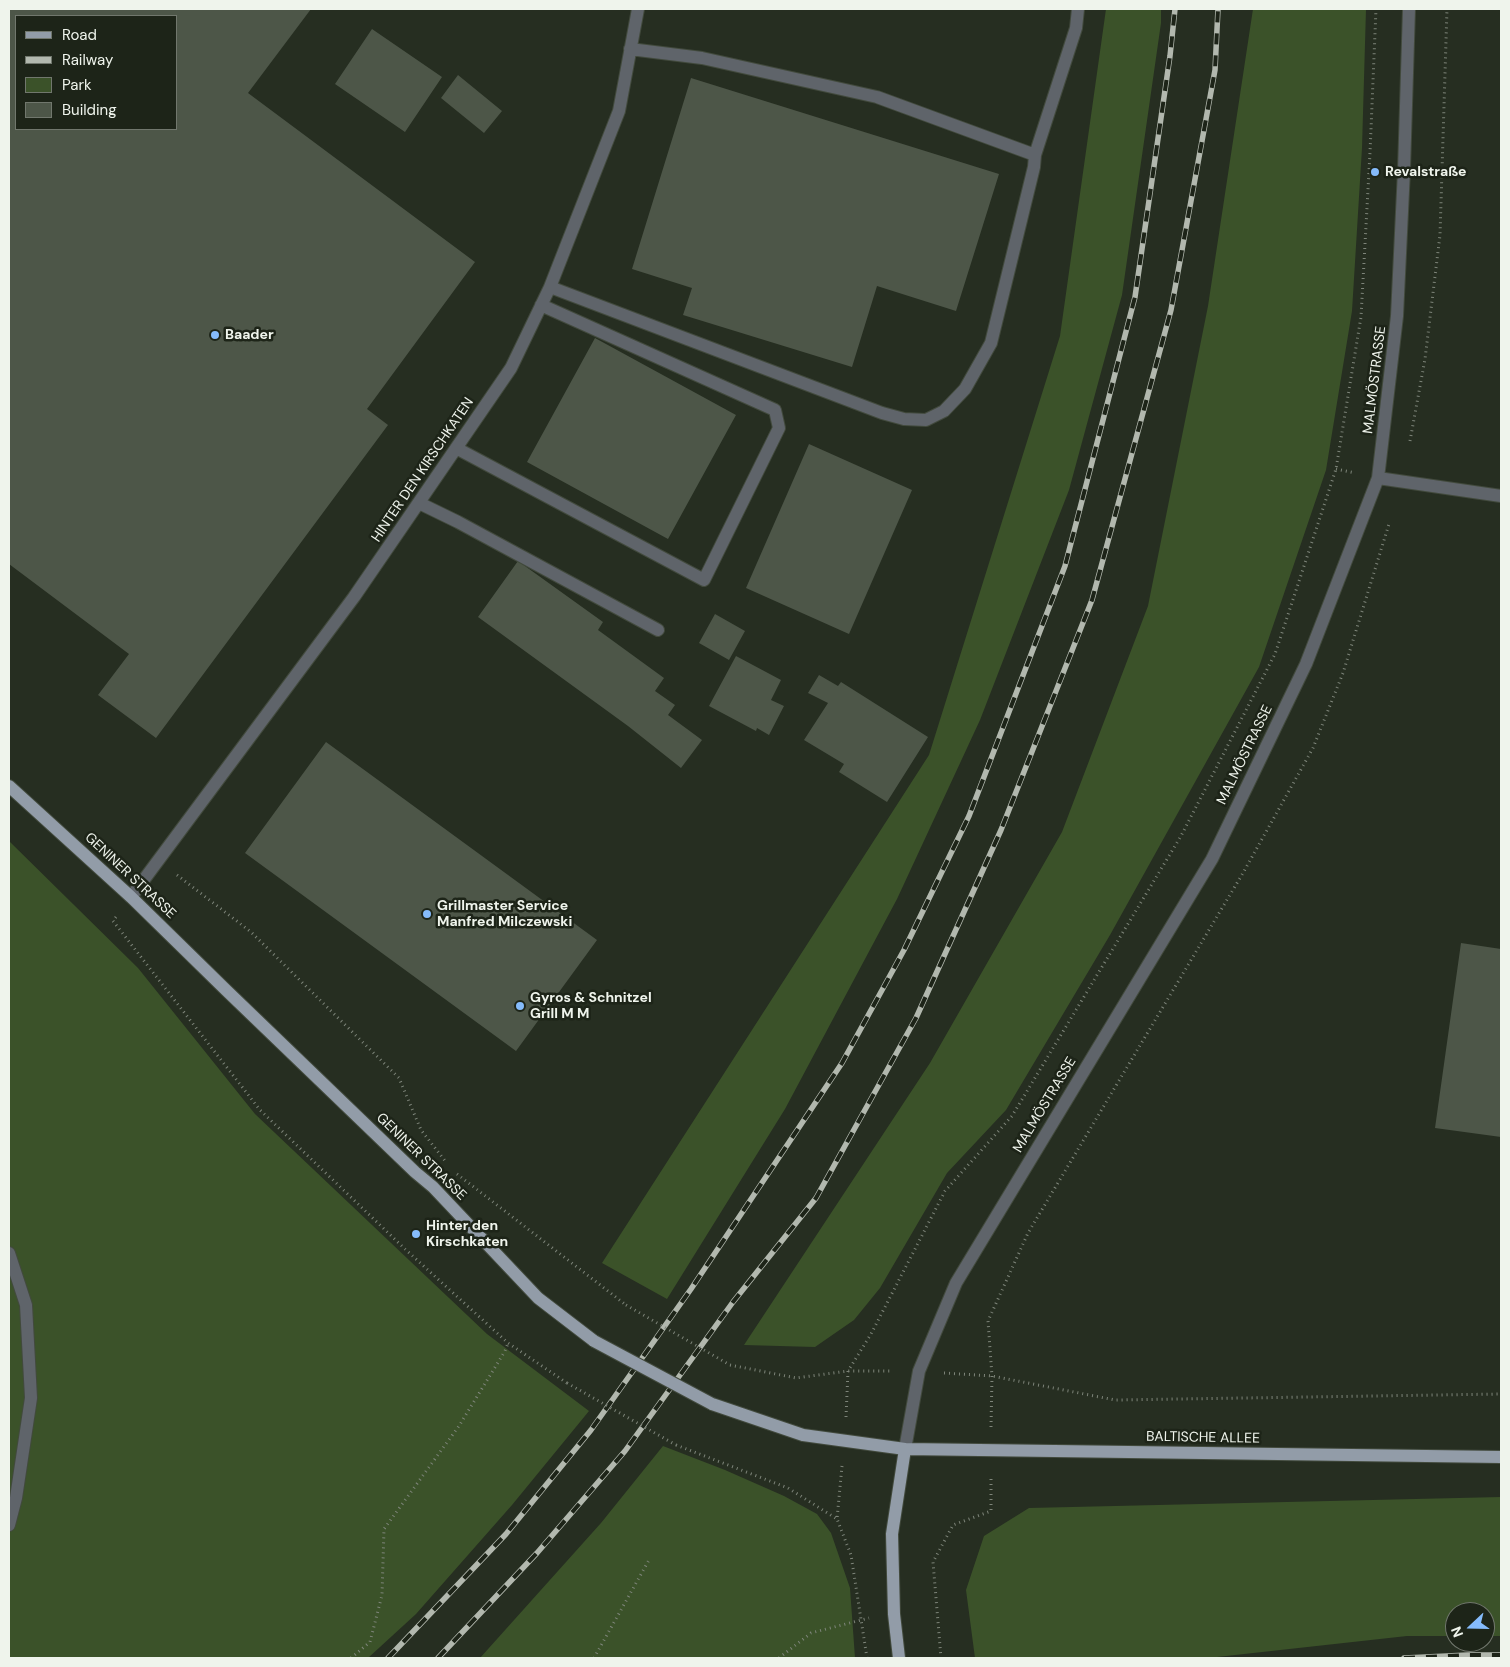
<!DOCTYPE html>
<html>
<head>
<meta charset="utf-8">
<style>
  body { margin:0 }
  #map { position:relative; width:1510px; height:1667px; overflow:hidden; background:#262e21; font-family:"DM Sans",sans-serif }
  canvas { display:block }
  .frame { position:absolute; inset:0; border:10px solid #eff4ec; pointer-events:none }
  .legend { position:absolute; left:15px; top:15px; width:162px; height:115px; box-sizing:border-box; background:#1d2418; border:1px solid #71776d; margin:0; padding:6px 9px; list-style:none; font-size:15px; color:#eff4ec }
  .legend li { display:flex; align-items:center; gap:10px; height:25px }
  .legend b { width:25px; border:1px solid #71776d }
  .north { position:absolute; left:1445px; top:1602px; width:50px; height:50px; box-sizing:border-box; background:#1d2418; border:1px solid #71776d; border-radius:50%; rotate:249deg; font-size:14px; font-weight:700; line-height:20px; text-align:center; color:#eff4ec }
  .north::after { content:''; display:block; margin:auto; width:18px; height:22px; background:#85bbfb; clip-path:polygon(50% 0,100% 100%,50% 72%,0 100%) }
</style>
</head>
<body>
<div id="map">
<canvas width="1510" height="1667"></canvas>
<div class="frame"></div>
<ul class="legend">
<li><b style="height:6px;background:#929ca8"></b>Road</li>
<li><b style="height:6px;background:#b2b8ae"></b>Railway</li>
<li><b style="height:14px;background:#3b5229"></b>Park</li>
<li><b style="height:14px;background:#4d5648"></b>Building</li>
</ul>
<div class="north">N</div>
</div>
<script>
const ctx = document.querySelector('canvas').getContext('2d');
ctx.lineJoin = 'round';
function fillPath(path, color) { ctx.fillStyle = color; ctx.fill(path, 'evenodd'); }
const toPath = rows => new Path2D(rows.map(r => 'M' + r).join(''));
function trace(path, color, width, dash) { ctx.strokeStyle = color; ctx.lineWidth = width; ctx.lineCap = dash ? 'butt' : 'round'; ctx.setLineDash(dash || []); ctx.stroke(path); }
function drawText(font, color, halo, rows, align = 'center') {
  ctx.font = font + ' "DM Sans",sans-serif'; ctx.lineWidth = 5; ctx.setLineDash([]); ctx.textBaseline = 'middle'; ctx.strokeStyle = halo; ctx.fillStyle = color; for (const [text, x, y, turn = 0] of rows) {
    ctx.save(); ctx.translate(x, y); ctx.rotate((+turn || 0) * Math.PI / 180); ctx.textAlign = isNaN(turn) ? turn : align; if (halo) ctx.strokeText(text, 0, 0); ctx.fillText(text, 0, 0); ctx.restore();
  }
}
fillPath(toPath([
  [1106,9,1161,9,1161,23,1122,295,1069,490,980,720,897,899,785,1109,667,1299,602,1263,929,755,1060,336],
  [1253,9,1366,9,1362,148,1352,311,1326,470,1259,667,1110,935,1006,1110,947,1173,880,1288,854,1320,815,1347,744,1345,930,1063,1062,832,1148,606,1208,306],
  [9,841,138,968,255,1114,487,1334,589,1411,512,1505,416,1614,368,1658,9,1658],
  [663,1446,725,1470,784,1496,817,1514,831,1533,850,1588,855,1658,480,1658,601,1523],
  [1501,1497,1501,1636,1485,1636,1485,1612,1455,1612,1455,1636,1407,1636,1208,1658,975,1658,966,1590,984,1536,1029,1508]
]), '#3b5229');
fillPath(toPath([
  [9,9,311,9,248,93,475,262,367,409,388,425,156,738,98,695,129,654,9,564],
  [16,16,176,16,176,129,16,129],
  [372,29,442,77,405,132,335,84],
  [458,75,502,111,484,133,441,98],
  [691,78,999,174,956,311,877,286,852,367,683,315,692,288,632,269],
  [595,338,736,415,668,539,527,462],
  [809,444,912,490,849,634,746,588],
  [518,561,603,622,598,630,664,678,655,691,675,705,668,715,702,740,681,768,628,726,478,617],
  [715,614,745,631,729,660,699,643],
  [736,656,781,680,771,700,784,706,769,735,757,728,756,731,709,706],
  [819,675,838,686,841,682,928,737,887,802,839,772,844,764,804,740,828,703,808,693],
  [326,742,597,940,516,1051,245,853],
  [1461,943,1501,949,1501,1137,1435,1128]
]), '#4d5648');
const minor = toPath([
  [630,49,702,58,877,97,1035,155],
  [550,287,882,413,904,419,926,420,944,411,965,389,991,343,1034,167,1035,155,1076,28,1078,9],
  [456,448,704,580,779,428,775,410,541,305],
  [1378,478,1501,496],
  [419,503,458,522,658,630],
  [131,897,354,597,511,368,550,287,619,111,638,9],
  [9,1253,26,1305,31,1398,16,1498,9,1525],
  [905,1449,919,1371,956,1283,1212,859,1306,664,1378,478,1397,316,1404,170,1409,9]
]);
const major = toPath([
  [9,786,131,897,227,991,415,1172,433,1187,538,1298,594,1341],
  [712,1404,803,1435,905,1449,1501,1457],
  [899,1658,894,1614,892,1534,905,1449]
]);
trace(minor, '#424a3d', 14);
trace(major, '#424a3d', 14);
trace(toPath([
  [1410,441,1425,359,1440,235,1447,9],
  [1336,469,1355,473],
  [177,875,251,932,399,1078,421,1130,446,1162],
  [116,917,113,921,260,1110,405,1249,508,1343,567,1383],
  [457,1174,626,1305],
  [730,1365,796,1378,848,1371,893,1371],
  [944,1373,992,1376,1115,1400,1501,1394],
  [846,1417,848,1371,871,1334,945,1191,1012,1116,1181,836,1275,654,1336,469,1361,317,1370,153,1376,9],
  [991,1427,992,1376,988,1321,1028,1233,1243,873,1313,748,1343,673,1389,524],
  [676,1445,788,1488,837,1519],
  [842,1466,837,1519,851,1555,867,1658],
  [351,1658,370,1642,382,1595,384,1529,459,1426,505,1351,508,1343],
  [594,1658,649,1560],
  [779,1658,811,1633,869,1618],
  [941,1658,933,1562,953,1525,991,1511,991,1475]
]), '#7e857a', 3, [1, 4]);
trace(minor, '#5f646a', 12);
trace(major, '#929ca8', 12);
const rail = toPath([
  [388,1658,506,1534,591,1430,691,1289,842,1063,904,950,969,816,1065,566,1135,297,1170,56,1175,9],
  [438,1658,537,1553,625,1451,733,1302,816,1198,916,1018,1001,830,1092,600,1171,310,1215,70,1218,9],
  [1404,1658,1468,1655,1501,1655]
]);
trace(rail, '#b2b8ae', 5.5);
trace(rail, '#1d2418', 4, [11]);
const majorBridge = toPath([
  [594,1341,712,1404]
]);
trace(majorBridge, '#424a3d', 14, []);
trace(toPath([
  [626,1305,730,1365],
  [567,1383,676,1445]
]), '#7e857a', 3, [1, 4]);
trace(majorBridge, '#929ca8', 12);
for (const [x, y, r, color] of [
  [1375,172,5,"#85bbfb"],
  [215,335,5,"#85bbfb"],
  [427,914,5,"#85bbfb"],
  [520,1006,5,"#85bbfb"],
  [416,1234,5,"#85bbfb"]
]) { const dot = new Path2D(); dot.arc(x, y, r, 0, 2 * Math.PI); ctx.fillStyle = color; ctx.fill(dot); trace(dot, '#1d2418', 2); }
drawText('bold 14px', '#eff4ec', '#1d2418', [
  ["Revalstraße",1385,172],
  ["Baader",225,335],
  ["Grillmaster Service",437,906],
  ["Manfred Milczewski",437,922],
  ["Gyros & Schnitzel",530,998],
  ["Grill M M",530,1014],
  ["Hinter den",426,1226],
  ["Kirschkaten",426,1242]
], 'left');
drawText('14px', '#eff4ec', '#1d2418', [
  ["MALMÖSTRASSE",1375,380,-83],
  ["HINTER DEN KIRSCHKATEN",423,470,-56],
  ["MALMÖSTRASSE",1245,755,-64],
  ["GENINER STRASSE",130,876,43],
  ["MALMÖSTRASSE",1045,1105,-59],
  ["GENINER STRASSE",421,1157,44],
  ["BALTISCHE ALLEE",1203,1438,1]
]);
</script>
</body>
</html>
